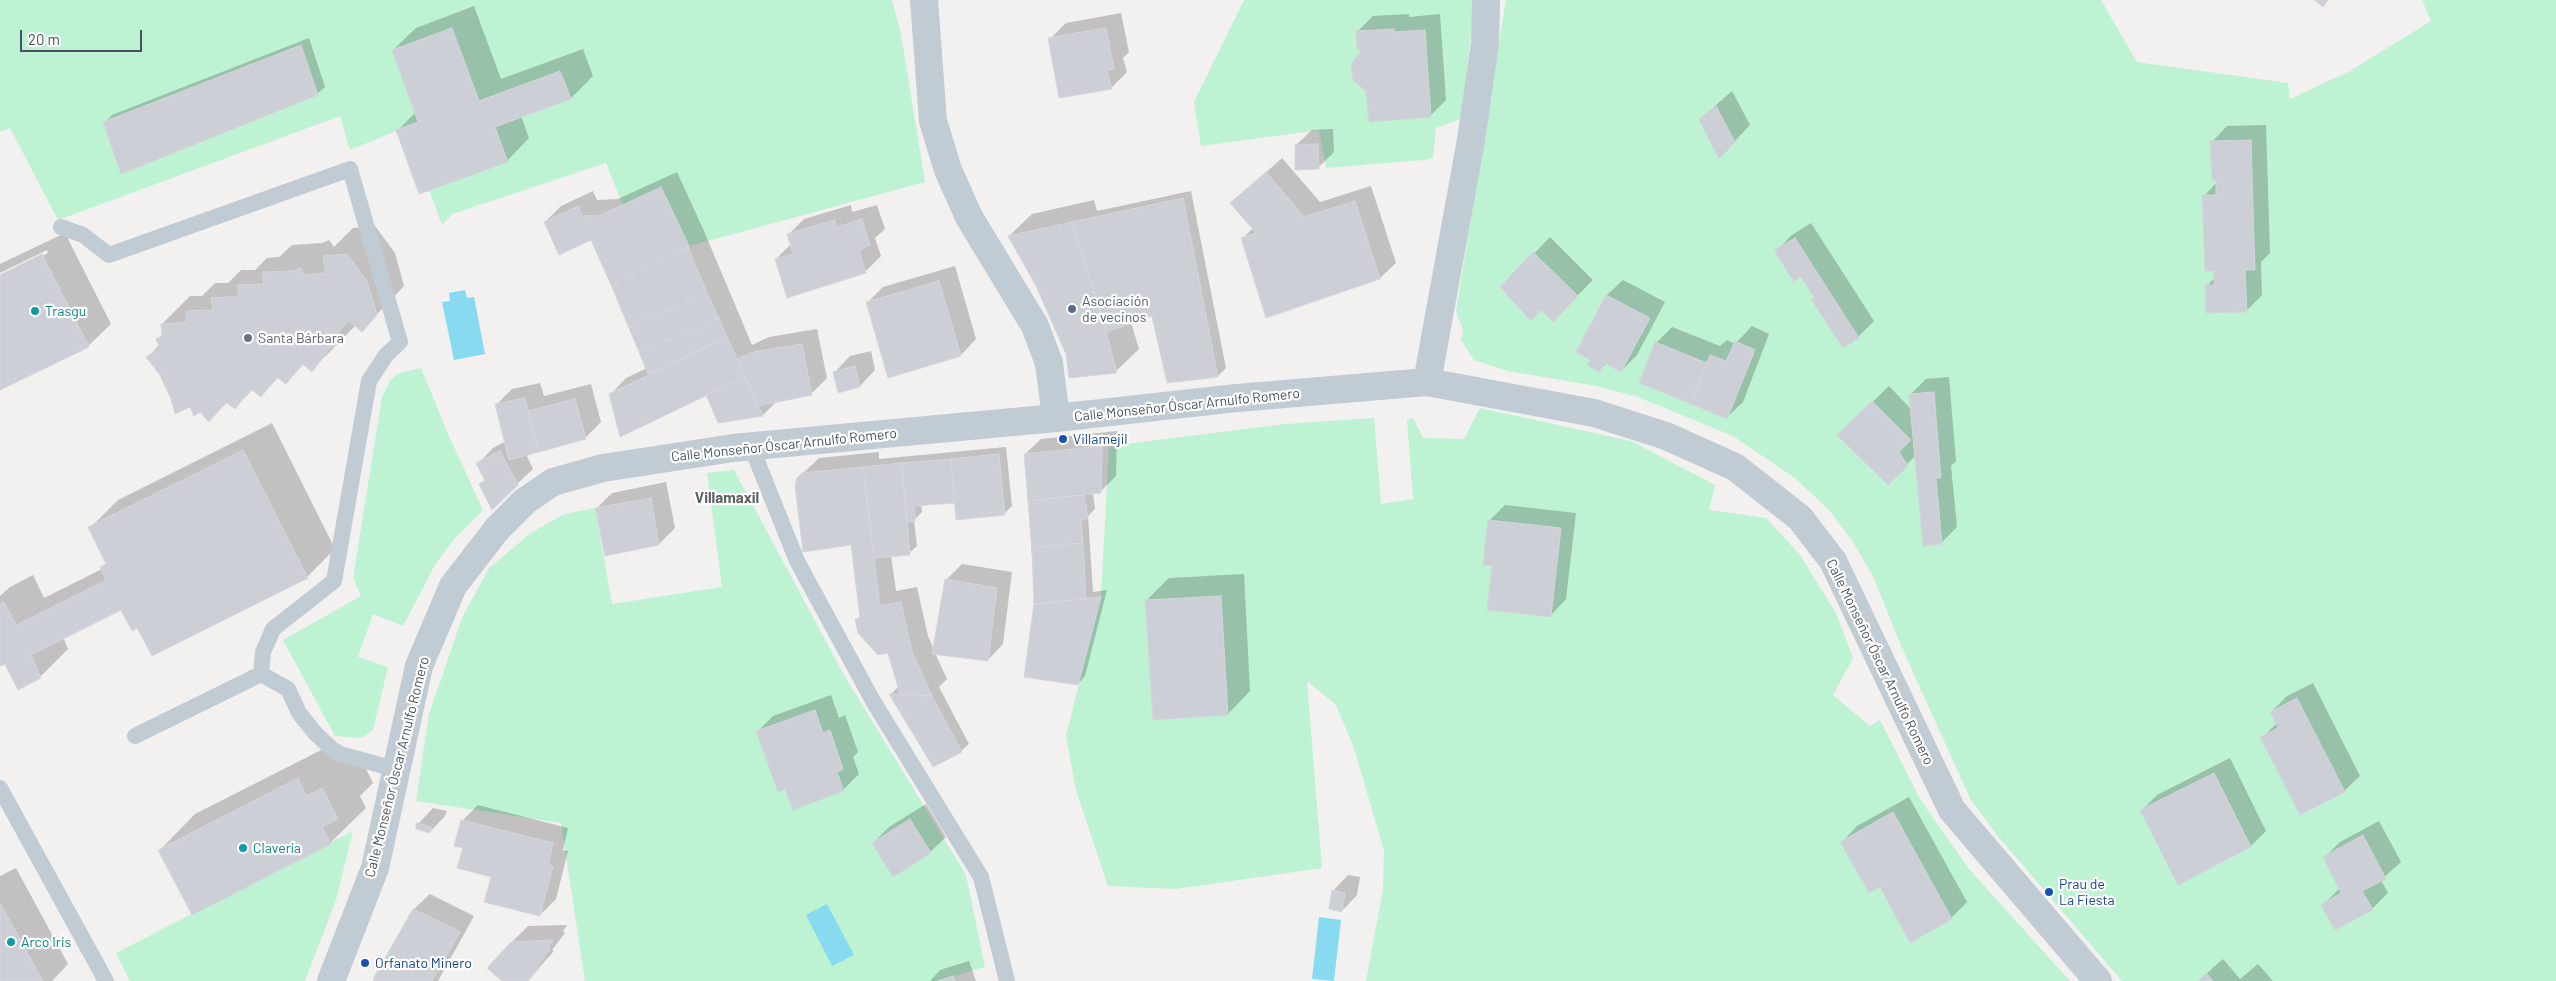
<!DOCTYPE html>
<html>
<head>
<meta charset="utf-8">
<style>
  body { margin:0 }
  #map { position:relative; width:2556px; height:981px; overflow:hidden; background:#f3f0f0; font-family:Barlow,sans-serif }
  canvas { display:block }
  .scale { position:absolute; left:20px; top:30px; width:122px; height:22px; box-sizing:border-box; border:2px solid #47535f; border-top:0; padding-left:6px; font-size:15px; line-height:18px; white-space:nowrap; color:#47535f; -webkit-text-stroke:4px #fff; paint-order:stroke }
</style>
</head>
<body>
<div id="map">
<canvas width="2556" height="981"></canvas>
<div class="scale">20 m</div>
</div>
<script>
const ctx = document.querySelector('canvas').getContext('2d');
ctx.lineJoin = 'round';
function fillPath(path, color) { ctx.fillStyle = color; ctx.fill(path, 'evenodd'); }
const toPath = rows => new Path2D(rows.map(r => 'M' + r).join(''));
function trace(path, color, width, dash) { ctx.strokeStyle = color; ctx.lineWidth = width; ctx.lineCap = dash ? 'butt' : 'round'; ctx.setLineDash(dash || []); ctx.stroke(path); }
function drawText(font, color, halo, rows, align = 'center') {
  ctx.font = font + ' Barlow,sans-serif'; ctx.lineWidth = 4.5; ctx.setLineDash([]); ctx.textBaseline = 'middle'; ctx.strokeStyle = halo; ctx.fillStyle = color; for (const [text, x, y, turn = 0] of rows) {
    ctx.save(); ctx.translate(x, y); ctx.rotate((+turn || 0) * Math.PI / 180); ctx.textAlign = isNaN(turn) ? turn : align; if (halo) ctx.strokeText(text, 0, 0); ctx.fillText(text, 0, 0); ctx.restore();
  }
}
fillPath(toPath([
  [0,0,892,0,901,34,925,182,689,246,661,187,623,205,606,163,452,214,442,225,429,190,495,127,571,99,560,71,479,101,451,28,392,50,418,122,350,150,340,116,58,220,10,128,0,132],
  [1244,0,1471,0,1474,7,1461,119,1436,128,1433,158,1424,160,1326,168,1319,130,1201,146,1194,102],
  [1506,0,2101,0,2137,62,2288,83,2290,99,2350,71,2431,21,2422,0,2556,0,2556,981,2122,981,1997,835,1971,800,1902,648,1874,578,1853,542,1829,510,1795,478,1733,436,1638,397,1596,386,1508,371,1474,360,1461,340,1463,330,1456,311],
  [421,368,448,434,483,510,455,538,436,563,403,626,373,614,358,657,388,667,373,730,361,738,335,736,283,640,361,596,353,578,382,397,391,379,400,373],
  [1480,408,1631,441,1715,485,1709,510,1766,518,1800,555,1836,613,1853,658,1833,695,1870,726,1880,720,1920,799,1969,869,2070,981,1366,981,1383,889,1384,851,1354,748,1336,705,1307,681,1322,868,1176,889,1108,886,1076,790,1066,736,1101,597,1109,446,1285,424,1374,418,1381,504,1413,499,1407,420,1413,418,1423,438,1464,439],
  [734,470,844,675,966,875,985,967,938,981,585,981,561,823,416,801,429,714,462,618,489,568,531,533,564,514,595,508,612,604,722,587,707,473],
  [353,831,336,900,305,981,130,981,116,953]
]), '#bdf2d2');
fillPath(toPath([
  [465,290,467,298,474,297,485,354,454,360,442,302,450,301,449,293],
  [827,904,854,955,832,966,806,915],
  [1319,917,1341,920,1334,981,1312,979]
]), '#88daf1');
fillPath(toPath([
  [474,6,501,79,583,49,593,76,571,98,521,116,529,138,507,161,397,131,416,112,393,50,416,28],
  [1121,13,1129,52,1123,58,1127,72,1111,88,1050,39,1066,23],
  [1409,14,1409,17,1440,14,1446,100,1430,116,1363,51,1357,32,1373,16],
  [309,38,325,87,317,94,104,123,112,115],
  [1732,91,1750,125,1734,142,1700,119],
  [2266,125,2270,253,2261,262,2262,295,2246,311,2207,286,2215,277,2204,196,2217,182,2212,142,2227,126],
  [1333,129,1334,152,1318,168,1296,145,1312,130],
  [1282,158,1320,202,1371,186,1396,263,1380,278,1267,316,1242,239,1253,228,1232,203],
  [677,172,704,231,752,345,769,337,817,329,827,378,811,394,777,401,763,415,719,421,707,393,611,394,626,378,647,368,592,238,545,222,561,206,593,191,597,200,618,199],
  [1191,191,1226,368,1218,376,1168,381,1153,314,1131,322,1139,349,1116,371,1067,353,1037,286,1009,236,1032,214,1094,200,1097,211],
  [851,205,852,212,877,205,885,229,875,238,881,256,865,272,776,259,791,244,788,235,804,219],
  [1811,223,1874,321,1858,337,1815,297,1802,275,1776,251,1792,235],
  [375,226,395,253,404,286,361,331,356,325,312,370,304,364,286,382,279,377,261,395,253,389,235,408,228,402,209,420,201,411,173,398,161,375,148,357,160,344,158,339,163,334,162,324,190,296,202,296,215,283,228,283,241,270,255,270,267,258,279,257,292,245,322,243,329,240,334,247,353,228],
  [65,233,111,324,88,346,0,388,0,276,48,253,47,250,0,273,0,264],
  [1550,237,1593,280,1553,320,1541,309,1502,287],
  [955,266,976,339,961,355,867,303,883,287],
  [1623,280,1665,302,1637,355,1621,371,1607,363,1599,370,1592,359,1578,352,1607,295],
  [1752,326,1769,334,1743,402,1727,417,1656,343,1672,327,1720,346,1727,340,1735,344],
  [871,351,875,370,860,386,835,372,850,356],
  [1949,377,1956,461,1951,466,1957,527,1941,543,1916,455,1888,484,1839,435,1889,386,1912,410,1911,394,1926,379],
  [540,383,544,396,591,384,601,422,585,438,526,454,533,469,517,484,480,484,486,479,478,464,493,448,506,441,496,405,512,389],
  [272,423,335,549,307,577,138,627,122,608,63,637,68,649,40,677,5,662,0,665,0,596,10,587,33,575,44,598,102,569,106,562,90,528,118,500],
  [1117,431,1116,476,1100,492,1093,493,1095,509,1088,516,1093,592,1107,590,1085,676,1078,684,1035,604,1025,454,1041,439],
  [1006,447,1012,506,1004,514,956,501,921,504,922,512,914,520,917,546,909,553,891,555,896,591,917,587,928,636,934,650,946,580,962,564,1012,572,1003,644,988,660,935,653,947,679,939,687,969,744,961,751,933,766,891,694,899,686,889,652,856,620,861,615,853,543,798,478,819,458,879,452,879,459],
  [666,482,675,528,659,544,606,554,597,508,612,493],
  [1505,505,1576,513,1566,599,1551,615,1489,521],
  [1244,574,1250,691,1228,714,1146,601,1169,578],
  [2313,683,2360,776,2344,791,2262,738,2277,723,2271,712,2287,696],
  [831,695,839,718,845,715,858,752,853,757,859,774,843,790,786,788,757,732,773,716],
  [333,744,358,753,373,783,360,796,366,808,330,843,160,850,195,814],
  [2230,758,2266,831,2251,846,2179,883,2142,810,2157,795],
  [1909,797,1967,902,1951,918,1880,886,1842,842,1857,826],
  [926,804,946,837,930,852,873,843,889,827],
  [478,805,568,828,563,850,568,851,556,899,540,915,464,847,462,821],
  [433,808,447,811,445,816,430,832,418,824],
  [2379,821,2401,862,2381,880,2388,893,2372,909,2323,905,2340,888,2324,858,2340,842],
  [16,868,68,964,52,981,0,981,0,876],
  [1348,875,1360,877,1357,895,1342,911,1333,891],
  [430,894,474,916,438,981,373,981,414,909],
  [567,925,563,931,565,933,552,950,554,951,527,981,504,981,512,942,528,926],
  [2223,959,2240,979,2258,964,2273,981,2198,981],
  [969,961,976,981,930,981,940,970]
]), '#0003');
const building = toPath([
  [2314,0,2328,0,2323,7,2314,0],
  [452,28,479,101,560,71,571,99,495,127,508,162,419,194,396,130,418,122,392,50,452,28],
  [1106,28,1114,69,1107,70,1112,89,1059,98,1048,38,1106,28],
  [1394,29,1394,32,1425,30,1431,117,1369,122,1366,91,1353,80,1351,65,1361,51,1357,48,1356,31,1394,29],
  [301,45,318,95,121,174,103,122,301,45],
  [1716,106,1735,142,1719,159,1699,119,1716,106],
  [2251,140,2255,270,2245,270,2247,312,2206,313,2205,285,2214,285,2214,271,2205,271,2202,195,2216,195,2216,181,2212,181,2210,141,2251,140],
  [1318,144,1319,169,1295,170,1295,145,1318,144],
  [1266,172,1304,217,1355,201,1380,279,1266,318,1241,238,1256,233,1230,203,1266,172],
  [661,187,689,246,611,285,591,240,559,255,544,222,578,206,582,216,601,215,661,187],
  [1183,198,1218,377,1167,383,1152,316,1106,332,1072,222,1183,198],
  [862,219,870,245,859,250,866,273,787,298,775,259,793,254,787,234,835,220,837,227,862,219],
  [1072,222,1106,332,1117,373,1069,378,1066,354,1036,286,1008,236,1072,222],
  [1795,238,1859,338,1843,348,1811,299,1814,297,1801,277,1794,282,1774,250,1795,238],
  [688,247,707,293,629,328,611,285,688,247],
  [1533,252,1578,296,1553,322,1541,310,1531,321,1500,287,1533,252],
  [42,254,89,347,0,390,0,275,42,254],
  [347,254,367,281,377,315,362,332,348,320,336,336,339,344,330,348,312,372,303,364,286,384,277,377,261,397,251,389,235,409,226,402,209,422,200,412,194,416,190,407,175,414,171,399,160,375,146,357,160,348,156,339,162,336,161,324,187,322,186,311,213,310,211,298,239,296,237,285,264,284,262,272,293,271,301,268,304,275,326,273,323,256,347,254],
  [939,281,961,356,888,378,866,302,939,281],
  [707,293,719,319,639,352,629,328,707,293],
  [1606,295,1650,318,1621,372,1604,363,1600,372,1587,365,1590,360,1576,352,1606,295],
  [719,319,727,337,648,374,639,352,719,319],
  [727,337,745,377,620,437,609,394,727,337],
  [1735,341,1755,350,1727,419,1691,404,1710,355,1726,361,1735,341],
  [1655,342,1707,363,1691,404,1639,383,1655,342],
  [802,344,812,395,758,406,737,359,753,352,802,344],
  [855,366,860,387,838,393,833,372,855,366],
  [745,377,763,416,718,423,706,395,745,377],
  [1934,392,1941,478,1936,478,1942,544,1923,546,1909,394,1934,392],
  [525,398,539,452,509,460,495,404,525,398],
  [575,399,586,439,539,452,528,411,575,399],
  [1872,401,1911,440,1899,452,1908,466,1888,485,1837,435,1872,401],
  [1102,446,1101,493,1028,501,1024,454,1102,446],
  [243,450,308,578,152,656,137,628,132,631,121,610,31,655,41,678,18,690,5,664,0,666,0,604,4,602,16,625,106,580,100,567,106,564,88,527,243,450],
  [500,451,518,485,492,510,479,484,485,481,476,463,500,451],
  [999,454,1005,515,956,520,951,459,999,454],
  [951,459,954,503,914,506,915,521,906,522,902,463,951,459],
  [902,463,910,555,874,558,863,467,902,463],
  [863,467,880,606,901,602,912,652,932,696,900,694,888,653,878,655,858,633,855,619,860,618,851,545,803,552,795,485,797,478,802,473,863,467],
  [1084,495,1088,518,1081,520,1083,543,1032,548,1028,501,1084,495],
  [651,498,659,545,605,556,595,508,651,498],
  [1488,520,1561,528,1551,617,1487,610,1492,566,1483,565,1488,520],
  [1083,543,1086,599,1034,604,1032,548,1083,543],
  [945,579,997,588,988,661,932,654,945,579],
  [1221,596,1228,715,1153,720,1145,600,1221,596],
  [1101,597,1078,685,1024,677,1034,604,1101,597],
  [889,694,932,696,962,752,933,767,889,694],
  [2297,698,2345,792,2300,815,2260,737,2278,728,2270,712,2297,698],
  [815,710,823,733,830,730,843,769,837,772,844,791,793,810,785,789,778,792,756,731,815,710],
  [2214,773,2251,847,2178,885,2140,810,2214,773],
  [298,778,306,796,322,788,338,819,322,827,331,844,192,915,158,850,298,778],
  [1893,812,1952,919,1910,943,1880,887,1869,893,1840,842,1893,812],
  [910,819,931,853,893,877,872,843,910,819],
  [461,820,553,843,548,865,553,866,540,916,484,902,491,877,457,868,463,848,454,846,461,820],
  [416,823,432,827,430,833,416,829,416,823],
  [2363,835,2386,879,2362,891,2373,910,2335,930,2321,905,2341,893,2323,857,2363,835],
  [1332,890,1345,893,1342,912,1329,909,1332,890],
  [0,903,43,981,0,981,0,903],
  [413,909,460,932,432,981,377,981,373,979,413,909],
  [553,940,548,947,550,950,537,966,540,967,528,981,502,981,487,968,511,942,553,940],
  [2207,974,2213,981,2198,981,2207,974],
  [953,976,955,981,938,981,953,976]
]);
fillPath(building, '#cccfd5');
trace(building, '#d4d6dc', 1);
trace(toPath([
  [61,227,83,235,109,255,350,169,400,342,386,355,369,381,334,581,273,629,263,652,261,674],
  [751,446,797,561,873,701,981,877,1007,981],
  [261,674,288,689,299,713,315,733,332,749,340,754,395,769],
  [135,736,261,674],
  [0,788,106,981]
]), '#c0cbd3', 16);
trace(toPath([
  [924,0,933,121,948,170,969,217,1035,326,1049,363,1056,418],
  [1427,382,1471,140,1485,43,1486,0],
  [331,981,375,868,419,666,453,586,497,529,525,501,553,482,603,468,733,448,1056,418,1237,398,1427,382,1594,413,1666,436,1735,467,1800,518,1833,561,1952,810,2098,981]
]), '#c0cbd3', 28);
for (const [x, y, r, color] of [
  [1072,309,5,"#5c6f8a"],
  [35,311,5,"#0f9aa8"],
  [248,338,5,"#6b7280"],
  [1063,439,5,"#1a4fb4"],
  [243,848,5,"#0f9aa8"],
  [2049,892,5,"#1a4fb4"],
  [11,942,5,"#0f9aa8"],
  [365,963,5,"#1a4fb4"]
]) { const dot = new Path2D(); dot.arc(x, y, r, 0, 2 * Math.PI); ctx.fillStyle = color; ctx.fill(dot); trace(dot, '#fff', 2); }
drawText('14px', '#4e5e75', '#fff', [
  ["Asociación",1082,301],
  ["de vecinos",1082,317]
], 'left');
drawText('14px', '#0d838f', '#fff', [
  ["Trasgu",45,311],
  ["Clavería",253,848],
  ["Arco Iris",21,942]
], 'left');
drawText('14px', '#5b616d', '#fff', [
  ["Santa Bárbara",258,338]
], 'left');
drawText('14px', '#47535f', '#fff', [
  ["Calle Monseñor Óscar Arnulfo Romero",1187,405,-6],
  ["Calle Monseñor Óscar Arnulfo Romero",784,445,-6],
  ["Calle Monseñor Óscar Arnulfo Romero",1880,662,64],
  ["Calle Monseñor Óscar Arnulfo Romero",397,767,-76]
]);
drawText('14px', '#164399', '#fff', [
  ["Villamejil",1073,439],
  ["Prau de",2059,884],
  ["La Fiesta",2059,900],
  ["Orfanato Minero",375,963]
], 'left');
drawText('bold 15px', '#5c6166', '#fff', [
  ["Villamaxil",727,498]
]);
</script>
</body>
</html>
